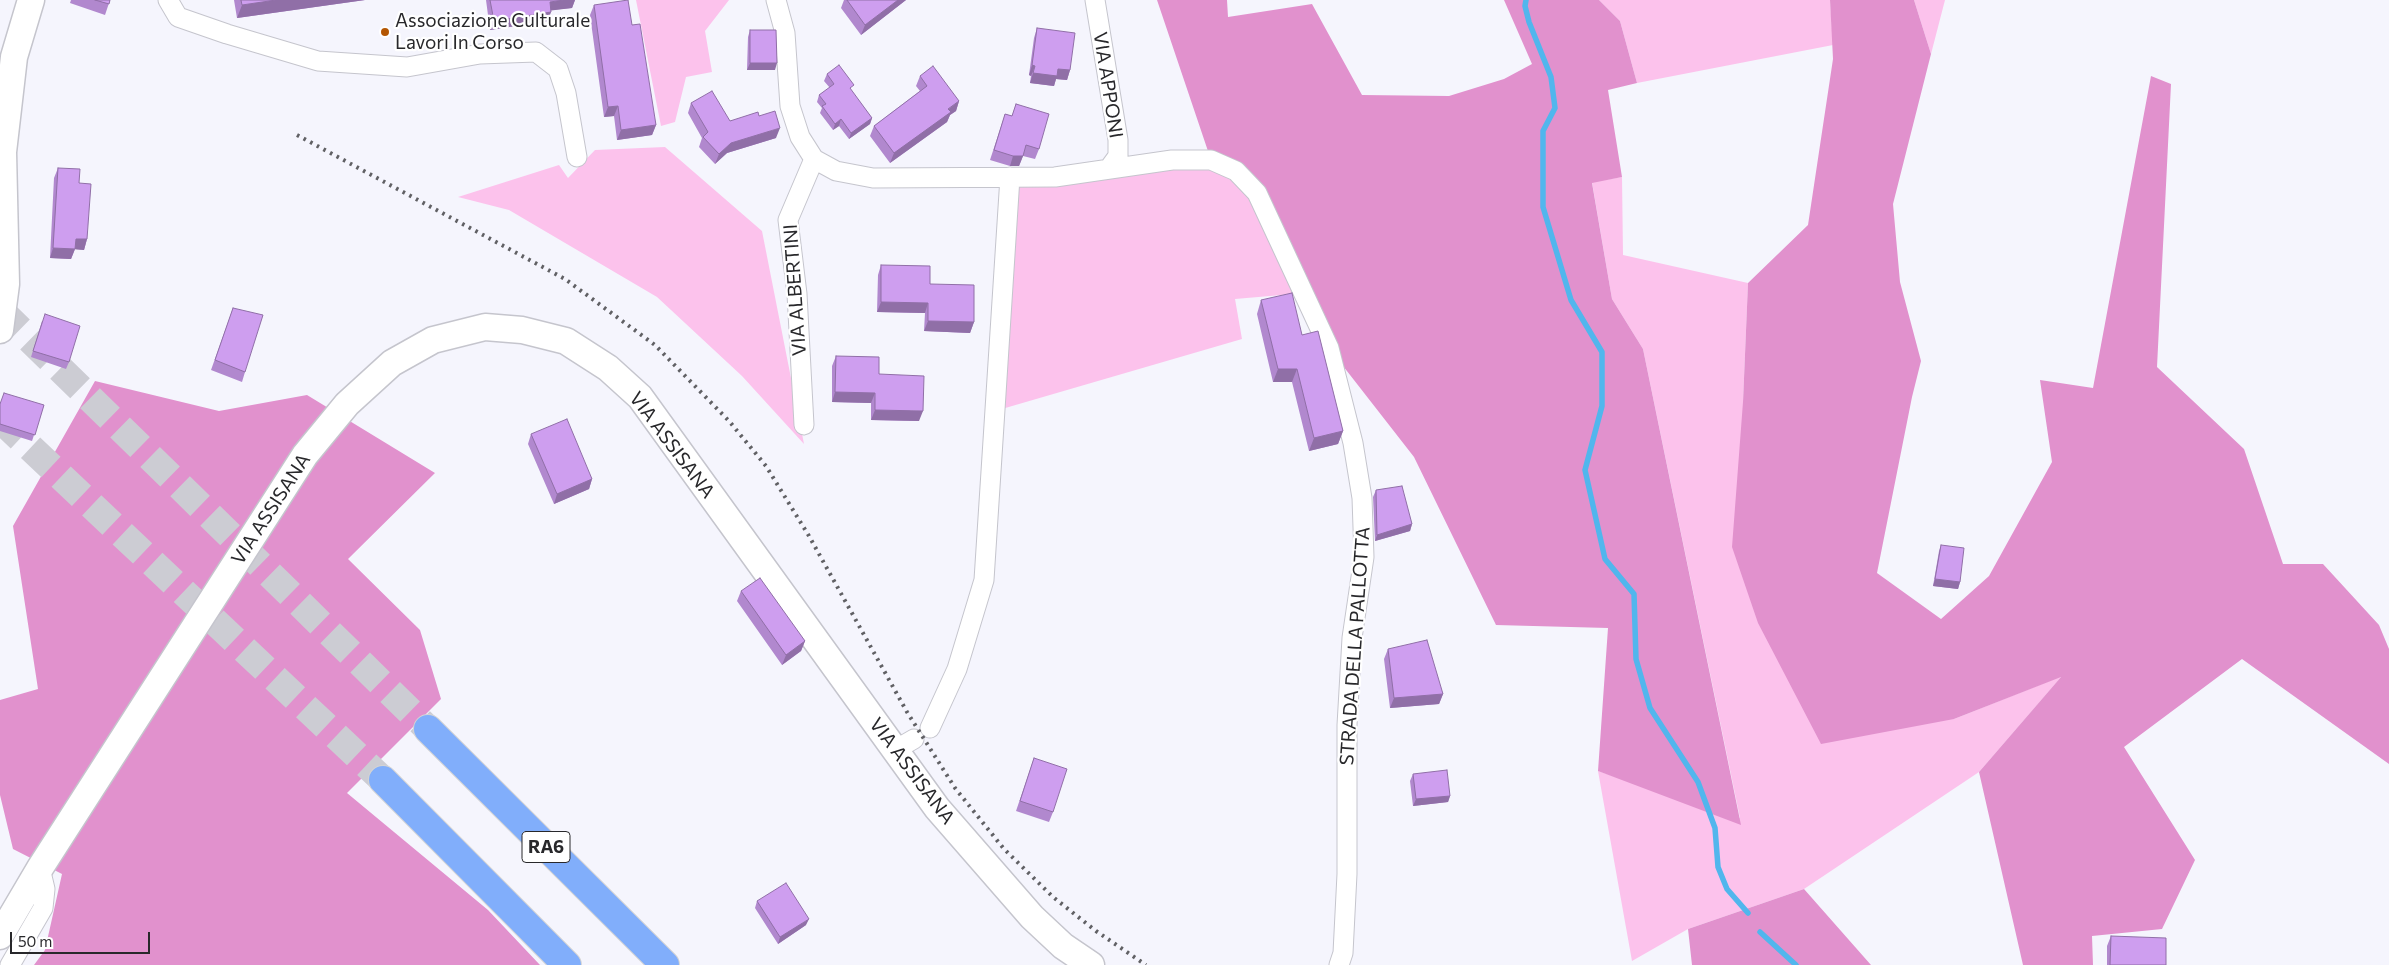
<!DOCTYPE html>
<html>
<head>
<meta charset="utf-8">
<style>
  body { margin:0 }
  #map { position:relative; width:2389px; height:965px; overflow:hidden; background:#f5f5fd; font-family:Commissioner,sans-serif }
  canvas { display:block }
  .scale { position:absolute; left:10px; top:932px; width:140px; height:22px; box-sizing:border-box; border:2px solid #28282b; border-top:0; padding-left:6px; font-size:15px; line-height:18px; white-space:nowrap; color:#28282b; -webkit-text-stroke:4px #fff; paint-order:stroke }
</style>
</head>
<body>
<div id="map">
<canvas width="2389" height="965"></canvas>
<div class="scale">50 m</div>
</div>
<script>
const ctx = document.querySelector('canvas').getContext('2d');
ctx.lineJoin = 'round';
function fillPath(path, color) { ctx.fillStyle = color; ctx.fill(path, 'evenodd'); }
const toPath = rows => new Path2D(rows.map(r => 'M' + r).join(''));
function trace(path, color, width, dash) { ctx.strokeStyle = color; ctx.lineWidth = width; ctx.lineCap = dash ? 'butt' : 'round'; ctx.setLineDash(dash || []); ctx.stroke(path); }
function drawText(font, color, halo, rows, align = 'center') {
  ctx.font = font + ' Commissioner,sans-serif'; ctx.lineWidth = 4.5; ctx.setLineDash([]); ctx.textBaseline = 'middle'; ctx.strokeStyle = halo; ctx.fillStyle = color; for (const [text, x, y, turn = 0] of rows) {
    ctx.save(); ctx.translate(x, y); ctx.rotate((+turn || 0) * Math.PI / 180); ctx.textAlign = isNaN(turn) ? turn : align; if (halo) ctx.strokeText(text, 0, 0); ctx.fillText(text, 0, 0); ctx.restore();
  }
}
fillPath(toPath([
  [636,0,729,0,705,31,712,72,686,77,675,122,661,126],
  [1599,0,1830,0,1833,45,1637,83,1620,21],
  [1914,0,1945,0,1931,54],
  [665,147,762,231,804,444,742,376,657,297,509,210,458,197,559,165,568,178,595,150],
  [1172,160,1236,171,1305,293,1235,299,1242,339,995,411,1010,177],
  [1622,177,1623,255,1748,283,1743,402,1954,719,2062,676,1979,772,1804,889,1688,929,1632,961,1598,771,1740,818,1643,349,1612,299,1592,182]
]), '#fcc2ec');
fillPath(toPath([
  [1157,0,1227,0,1228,17,1312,4,1362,95,1449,96,1504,79,1532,64,1504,0,1599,0,1620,21,1637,83,1608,90,1622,177,1592,183,1612,299,1643,349,1741,825,1598,771,1608,628,1496,625,1414,457,1329,348,1257,193,1211,160],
  [1830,0,1914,0,1931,54,1893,204,1900,282,1921,361,1912,397,1877,573,1941,619,1989,576,2052,462,2040,380,2093,388,2151,76,2171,84,2157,367,2244,449,2283,564,2323,564,2379,625,2389,649,2389,764,2242,659,2124,747,2195,860,2162,929,2092,936,2093,965,2023,965,1979,772,2061,677,1954,719,1821,744,1758,623,1732,547,1743,402,1748,283,1808,225,1833,59],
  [95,381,219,411,307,395,435,473,348,559,420,630,441,699,347,793,488,910,540,965,34,965,45,950,62,874,13,849,0,795,0,700,38,689,13,526],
  [1804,889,1871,965,1692,965,1688,929]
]), '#e191cd');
trace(toPath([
  [1526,0,1525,6,1529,22,1551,77,1555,108,1543,131,1543,207,1571,300,1602,352,1602,406,1585,470,1605,559,1634,594,1636,659,1650,708,1698,782,1715,828,1718,867,1727,889,1748,913],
  [1760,932,1796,965]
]), '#51b6ed', 5.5);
trace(toPath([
  [0,310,428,729],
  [0,419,383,780]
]), '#ccccd3', 28, [28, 14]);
const street = toPath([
  [168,0,178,17,227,34,318,61,407,67,480,54,536,52,558,69,566,93,577,157],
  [776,0,785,33,790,106,800,137,814,159,836,171,873,178,1055,177,1172,160,1211,160,1236,171,1257,193,1329,348,1353,443,1362,498,1364,557,1352,638,1347,725,1347,874,1343,953,1339,965],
  [1095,0,1118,140,1118,156,1110,167],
  [804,425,797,294,788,220,814,159],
  [930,728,957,669,984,580,1010,177],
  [895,750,914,739],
  [10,965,43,908,45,889,40,868]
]);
const secondary = toPath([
  [0,330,6,284,3,152,14,57,31,0],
  [0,936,40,868,305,455,347,404,392,363,433,340,485,327,522,330,566,341,608,368,640,397,937,808,1032,917,1063,946,1091,965]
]);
const highway = toPath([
  [428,729,665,965],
  [383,780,567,965]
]);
trace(street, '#c5c5cd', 21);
trace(secondary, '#c5c5cd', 29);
trace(highway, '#d4d4d5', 30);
trace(street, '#fff', 19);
trace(secondary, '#fff', 26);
trace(highway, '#81aefb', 28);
trace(toPath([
  [297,135,565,279,655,345,729,421,766,466,809,536,907,712,955,788,1004,849,1053,897,1096,931,1146,965]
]), '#606064', 4, [2.5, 5]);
fillPath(toPath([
  [71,0,110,0,105,15,70,3],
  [234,0,365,0,237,18],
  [486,0,575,0,572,8,551,10,548,21,490,30],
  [844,0,906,0,861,35,841,8],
  [594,5,632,25,656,125,652,135,617,140,614,116,604,117,590,15],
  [1037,28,1070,70,1067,80,1056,79,1054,86,1030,83,1031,76,1029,75,1034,38],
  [750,30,775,70,747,70,748,37],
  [827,74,852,92,872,118,870,124,849,139,839,126,833,130,820,113,822,108,817,102,819,95,830,88,824,81],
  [920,76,959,101,956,111,950,115,947,122,890,163,870,136,874,126,920,91,916,86],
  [691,103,730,121,759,116,776,138,727,153,715,164,699,147,702,138,688,113],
  [1016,104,1039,149,1035,159,1023,156,1019,166,1010,166,990,160,1005,114,1012,116],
  [58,168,79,183,87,239,84,250,75,249,71,259,50,258,54,178],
  [881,265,930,284,974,322,970,333,924,331,925,313,877,312,878,275],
  [1261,300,1302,335,1343,431,1338,444,1309,451,1292,382,1273,382,1257,314],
  [233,308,245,372,242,382,211,370],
  [42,321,69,362,66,369,31,357],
  [836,356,879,374,919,421,871,420,871,403,832,402,832,366],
  [0,403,44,405,32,441,0,431],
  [531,434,592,479,589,489,554,504,528,444],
  [1376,490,1412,524,1410,531,1375,541,1373,497],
  [1941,545,1960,582,1958,589,1933,586,1939,551],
  [741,591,805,641,801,651,782,665,737,601],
  [1388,649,1443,694,1439,704,1390,708,1384,659],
  [1034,758,1053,812,1049,822,1016,811],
  [1413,774,1450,796,1448,802,1413,806,1410,781],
  [757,901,806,925,778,944,755,908],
  [2111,936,2166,965,2107,965,2107,946]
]), '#b188ce');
fillPath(toPath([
  [276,0,365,0,237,18,242,5],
  [564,0,575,0,572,8,547,11,550,2],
  [898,0,906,0,861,35,865,25],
  [551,12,548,21,490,30,494,21],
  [750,63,777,63,775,70,747,70],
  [1032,65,1035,66,1031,76,1029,75],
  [1058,69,1070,70,1067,80,1056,79,1054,86,1030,83,1033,73],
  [959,101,956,111,950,115,947,122,890,163,894,153],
  [618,106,614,116,604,117,608,107],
  [872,118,870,124,849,139,851,133],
  [841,119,839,126,833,130,835,124],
  [656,125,652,135,617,140,621,130],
  [780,128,776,138,727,153,715,164,719,154,731,143],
  [1013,156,1023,156,1019,166,1010,166],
  [76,239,87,239,84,250,72,249],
  [53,248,75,249,71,259,50,258],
  [881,302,928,303,925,313,877,312],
  [928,321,974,322,970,333,924,331],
  [1278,369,1297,369,1292,382,1273,382],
  [835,392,875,393,871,403,832,402],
  [875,410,923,411,919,421,871,420],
  [1343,431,1338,444,1309,451,1314,438],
  [592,479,589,489,554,504,557,494],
  [1412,524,1410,531,1375,541,1377,535],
  [1935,579,1960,582,1958,589,1933,586],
  [805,641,801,651,782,665,786,655],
  [1443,694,1439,704,1390,708,1394,698],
  [1450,796,1448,802,1413,806,1416,799],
  [809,919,806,925,778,944,780,937]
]), '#906fa7');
const building = toPath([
  [95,0,110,0,109,4,95,0],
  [241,0,276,0,242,5,241,0],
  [490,0,564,0,550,2,551,12,494,21,490,0],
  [628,0,632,25,640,24,656,125,621,130,618,106,608,107,594,5,628,0],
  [847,0,898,0,865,25,847,0],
  [1037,28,1075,33,1070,70,1058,69,1057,76,1033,73,1035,66,1032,65,1037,28],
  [750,30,776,30,777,63,750,63,750,30],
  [839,65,854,85,850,88,872,118,851,133,841,119,835,124,822,106,826,104,819,95,834,84,827,74,839,65],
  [933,66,959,101,948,109,951,112,894,153,874,126,927,86,920,76,933,66],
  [712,91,730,121,758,112,759,116,775,111,780,128,731,143,719,154,703,137,708,132,691,103,712,91],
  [1016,104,1049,114,1039,149,1026,145,1023,156,1013,156,994,150,1005,114,1012,116,1016,104],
  [58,168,80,169,79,183,91,184,87,239,76,239,75,249,53,248,58,168],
  [881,265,930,266,930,284,974,285,974,322,928,321,928,303,881,302,881,265],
  [1292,293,1302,335,1318,331,1343,431,1314,438,1297,369,1278,369,1261,300,1292,293],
  [233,308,263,315,245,372,215,360,233,308],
  [45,314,80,326,69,362,33,351,45,314],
  [836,356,879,357,879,374,924,376,923,411,875,410,875,393,835,392,836,356],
  [4,393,44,405,35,435,0,424,0,404,4,393],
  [567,419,592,479,557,494,531,434,567,419],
  [1402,486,1412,524,1377,535,1376,490,1402,486],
  [1941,545,1964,548,1960,582,1935,579,1941,545],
  [760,578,805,641,786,655,741,591,760,578],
  [1427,640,1443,694,1394,698,1388,649,1427,640],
  [1034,758,1067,769,1053,812,1020,801,1034,758],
  [1447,770,1450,796,1416,799,1413,774,1447,770],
  [786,883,809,919,780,937,757,901,786,883],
  [2111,936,2166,938,2166,965,2110,965,2111,936]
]);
fillPath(building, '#ce9eef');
trace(building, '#906fa7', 1);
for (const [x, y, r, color] of [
  [385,32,5,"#b45603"]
]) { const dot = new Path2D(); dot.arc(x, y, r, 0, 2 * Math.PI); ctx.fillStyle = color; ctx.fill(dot); trace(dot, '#fff', 2); }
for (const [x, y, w] of [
  [546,847,48]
]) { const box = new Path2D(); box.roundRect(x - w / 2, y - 15.5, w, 31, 4); ctx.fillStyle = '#fff'; ctx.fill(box); trace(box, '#28282b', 1); }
drawText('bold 18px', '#28282b', null, [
  ["RA6",546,847]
]);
drawText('19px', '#28282b', '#fff', [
  ["Associazione Culturale",395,21],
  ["Lavori In Corso",395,43]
], 'left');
drawText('19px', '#28282b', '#fff', [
  ["VIA APPONI",1108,85,81],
  ["VIA ALBERTINI",795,290,-94],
  ["VIA ASSISANA",672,445,53],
  ["VIA ASSISANA",271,509,-57],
  ["STRADA DELLA PALLOTTA",1355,646,-86],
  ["VIA ASSISANA",912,771,53]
]);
</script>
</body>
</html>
